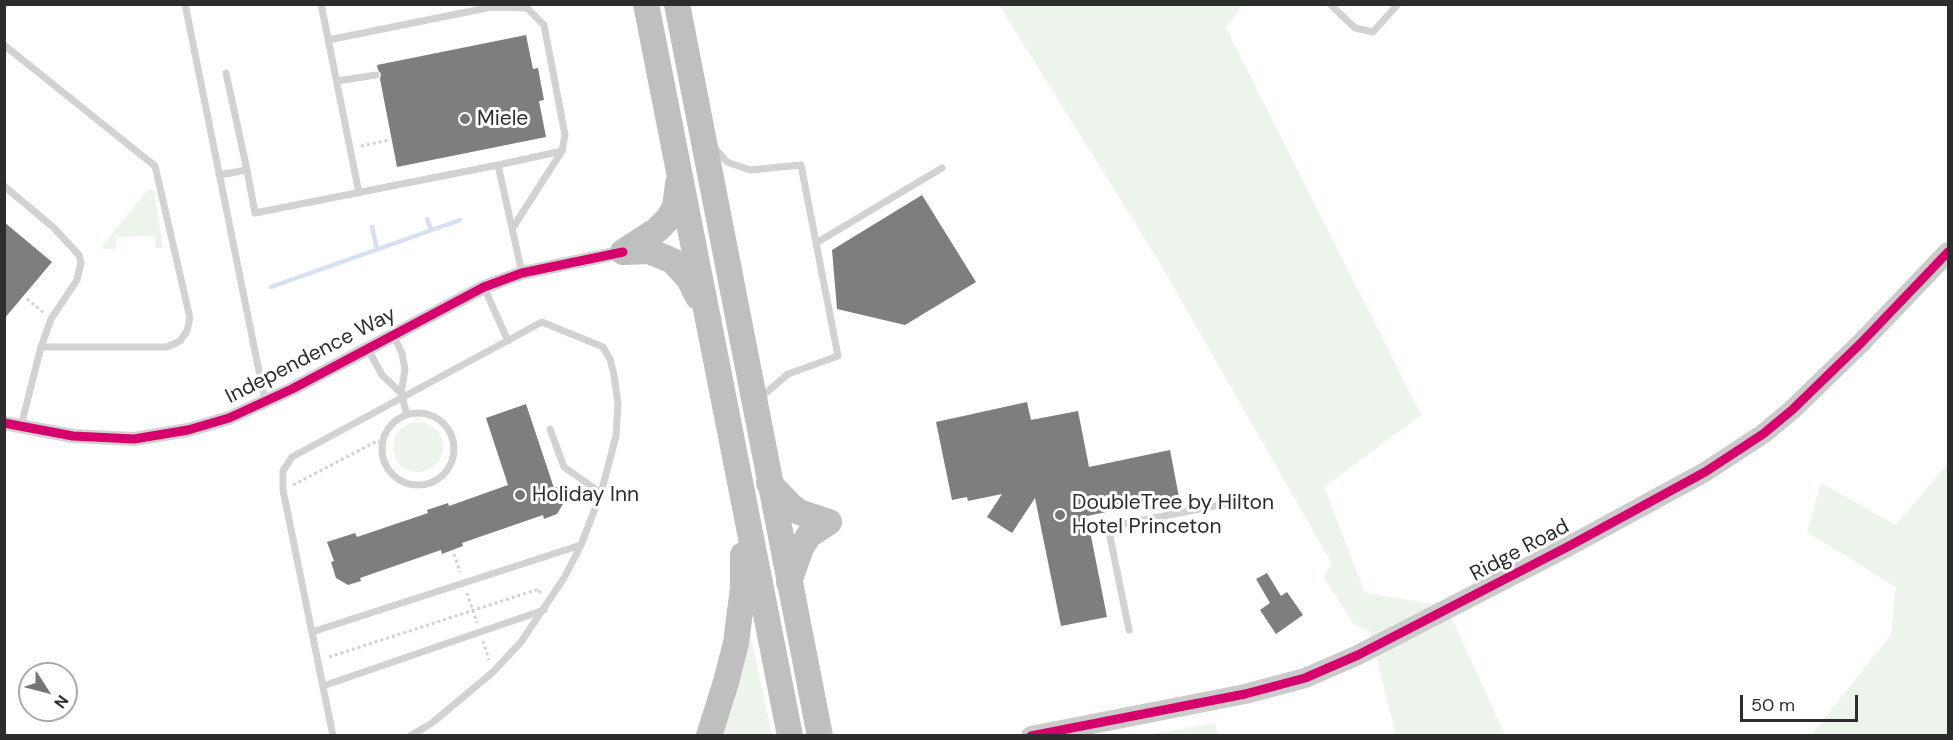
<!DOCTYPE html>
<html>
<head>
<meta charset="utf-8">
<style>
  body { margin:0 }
  #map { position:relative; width:1953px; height:740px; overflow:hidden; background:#fff; font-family:"DM Sans",sans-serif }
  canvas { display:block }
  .frame { position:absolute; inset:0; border:6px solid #2d2d2d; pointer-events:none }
  .north { position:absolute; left:18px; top:662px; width:60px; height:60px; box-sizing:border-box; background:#fff; border:2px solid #ababab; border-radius:50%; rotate:126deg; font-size:16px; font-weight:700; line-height:24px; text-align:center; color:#2d2d2d }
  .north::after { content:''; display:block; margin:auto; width:21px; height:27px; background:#767676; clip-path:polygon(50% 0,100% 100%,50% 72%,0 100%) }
  .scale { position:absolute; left:1740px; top:695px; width:118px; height:27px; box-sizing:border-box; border:3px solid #2d2d2d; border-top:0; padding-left:8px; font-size:18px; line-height:21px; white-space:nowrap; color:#2d2d2d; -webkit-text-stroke:4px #fff; paint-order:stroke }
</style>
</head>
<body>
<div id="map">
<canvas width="1953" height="740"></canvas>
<div class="frame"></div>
<div class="north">N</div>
<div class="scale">50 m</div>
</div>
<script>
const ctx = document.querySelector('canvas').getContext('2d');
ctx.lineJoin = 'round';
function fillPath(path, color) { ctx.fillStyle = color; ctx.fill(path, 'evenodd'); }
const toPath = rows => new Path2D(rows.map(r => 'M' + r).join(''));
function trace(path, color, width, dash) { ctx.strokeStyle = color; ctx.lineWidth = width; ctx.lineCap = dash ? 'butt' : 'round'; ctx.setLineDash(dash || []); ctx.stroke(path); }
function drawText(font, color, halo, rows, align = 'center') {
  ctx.font = font + ' "DM Sans",sans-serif'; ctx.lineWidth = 6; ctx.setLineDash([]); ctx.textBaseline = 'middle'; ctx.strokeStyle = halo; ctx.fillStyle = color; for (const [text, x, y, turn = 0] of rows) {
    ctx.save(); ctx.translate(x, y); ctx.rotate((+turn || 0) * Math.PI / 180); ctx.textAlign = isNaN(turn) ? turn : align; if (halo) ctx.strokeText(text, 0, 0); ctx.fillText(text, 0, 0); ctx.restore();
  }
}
fillPath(toPath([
  [999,5,1242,5,1226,28,1421,415,1324,487,1365,593,1446,606,1505,735,1396,735,1370,632,1354,624,1323,576,1332,564,1157,258],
  [149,189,154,191,163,248,155,248,155,236,116,237,116,249,105,249,102,246],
  '393 447a25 25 0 1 1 50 0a25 25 0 1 1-50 0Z',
  [1948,463,1948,735,1811,735,1891,635,1896,587,1807,532,1821,483,1896,525],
  [751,637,772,735,720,735],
  [1215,723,1218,735,1149,735]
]), '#edf4eb');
trace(toPath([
  [427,219,431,230],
  [372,227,377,249],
  [271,287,460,220]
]), '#d7e0f2', 4.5);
fillPath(toPath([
  [526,35,533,69,538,68,544,100,539,101,546,137,397,167,380,79,381,74,378,70,377,65],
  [922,195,976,282,905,325,837,309,832,250],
  [4,222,52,262,4,319],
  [1027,402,1031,420,1078,411,1089,467,1170,450,1179,497,1087,516,1107,617,1061,626,1035,498,1012,533,987,517,1002,494,968,501,967,497,952,500,936,422],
  [526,404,554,488,557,487,563,504,557,514,544,519,543,515,462,543,463,546,442,554,441,550,360,578,361,581,348,585,336,578,331,562,334,561,327,542,355,533,357,537,428,513,427,510,448,503,449,506,508,485,486,418],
  [1267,573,1281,596,1287,592,1303,615,1276,634,1260,610,1270,603,1256,579]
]), '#7e7e7e');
trace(toPath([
  [361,146,389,140],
  [27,299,43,312],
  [293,485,377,441,382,444],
  [454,554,460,572],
  [467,593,477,623],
  [483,641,489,660],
  [329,657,539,589,540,595]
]), '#d2d2d2', 3, [3, 3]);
trace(toPath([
  [185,4,265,401],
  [321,4,359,193],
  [492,4,492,7,527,8,544,25,565,135,562,151,512,229],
  [1330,4,1355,28,1373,32,1398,4],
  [328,40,492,7],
  [4,45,155,166,190,318,187,331,180,341,167,347,41,347],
  [226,73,247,170],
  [337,81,376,75],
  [714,147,727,162,750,170,801,165,838,356,788,374,760,398],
  [219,175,247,170,255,213,498,165],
  [4,186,53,227,79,255,81,262,77,280,51,319,41,347,21,426],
  [816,243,942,168],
  [522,273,498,165,562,151],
  [484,287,508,341],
  [393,335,402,353,405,370,401,393,407,415],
  [368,349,382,375,401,393],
  '382 449a36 36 0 1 1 72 0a36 36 0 1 1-72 0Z',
  [550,429,564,467,601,493],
  [1129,630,1108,527,1225,504],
  [312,632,581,545],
  [323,686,544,610],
  [333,736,283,490,283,471,292,457,542,322,603,347,610,359,614,375,618,404,616,436,601,493,581,545,564,578,521,642,493,672,432,723,410,736]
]), '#d2d2d2', 7);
trace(toPath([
  [4,423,73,436,134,439,188,430,229,418,292,389,484,287,522,273,623,252]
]), '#d2d2d2', 14);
trace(toPath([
  [1031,736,1245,694,1305,678,1358,655,1571,545,1705,472,1763,434,1792,410,1861,343,1948,252]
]), '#cbcbcb', 20);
trace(toPath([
  [646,4,790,736],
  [677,4,820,736],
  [623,252,649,251,673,261,689,279,698,297],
  [623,252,657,230,668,219,675,207,678,184],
  [769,483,791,506,799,512,829,522],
  [789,582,801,548,809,535,829,522],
  [709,736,726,682,736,643,743,588,743,555]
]), '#bfbfbf', 26);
trace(toPath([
  [4,423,73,436,134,439,188,430,229,418,292,389,484,287,522,273,623,252],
  [1031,736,1245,694,1305,678,1358,655,1571,545,1705,472,1763,434,1792,410,1861,343,1948,252]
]), '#d6006c', 9);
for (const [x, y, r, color] of [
  [465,119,6,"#767676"],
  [520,495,6,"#767676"],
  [1060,515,6,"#767676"]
]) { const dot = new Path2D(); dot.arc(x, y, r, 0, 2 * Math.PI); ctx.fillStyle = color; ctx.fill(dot); trace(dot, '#fff', 2); }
drawText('21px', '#2d2d2d', '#fff', [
  ["Miele",477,119],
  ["Holiday Inn",532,495],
  ["DoubleTree by Hilton",1072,503],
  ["Hotel Princeton",1072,527]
], 'left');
drawText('21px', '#2d2d2d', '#fff', [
  ["Independence Way",311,356,-27],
  ["Ridge Road",1520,551,-28]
]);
</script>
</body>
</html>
